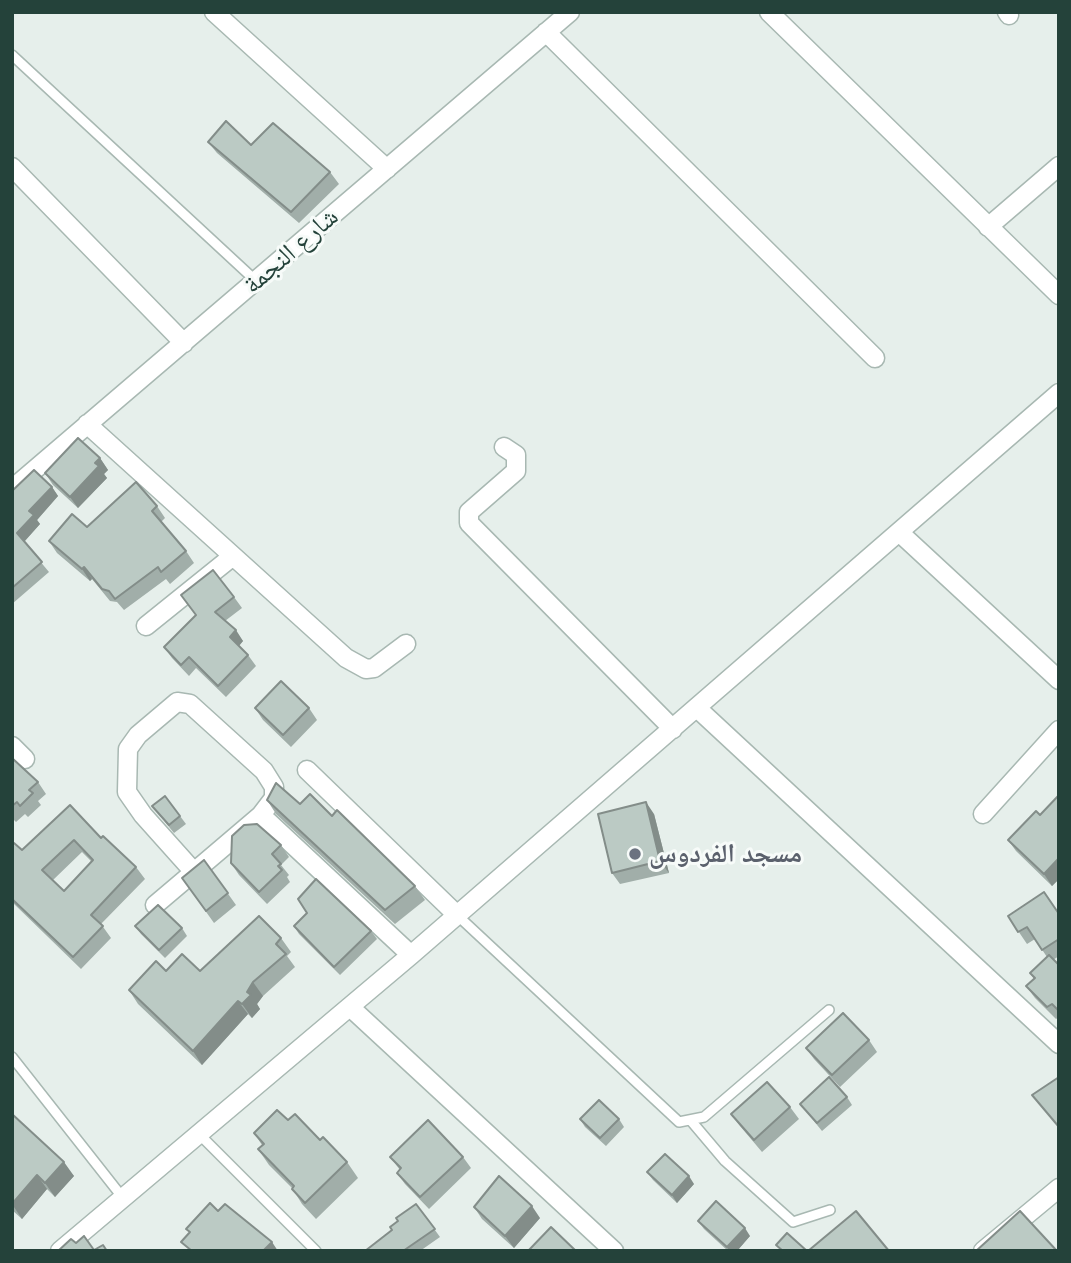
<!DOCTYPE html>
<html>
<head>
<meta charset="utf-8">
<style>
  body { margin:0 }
  #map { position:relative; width:1071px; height:1263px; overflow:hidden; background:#e6efeb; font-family:Mulish,sans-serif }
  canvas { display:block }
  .frame { position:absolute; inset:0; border:14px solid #24423a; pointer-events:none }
</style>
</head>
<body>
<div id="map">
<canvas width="1071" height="1263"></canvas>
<div class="frame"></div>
</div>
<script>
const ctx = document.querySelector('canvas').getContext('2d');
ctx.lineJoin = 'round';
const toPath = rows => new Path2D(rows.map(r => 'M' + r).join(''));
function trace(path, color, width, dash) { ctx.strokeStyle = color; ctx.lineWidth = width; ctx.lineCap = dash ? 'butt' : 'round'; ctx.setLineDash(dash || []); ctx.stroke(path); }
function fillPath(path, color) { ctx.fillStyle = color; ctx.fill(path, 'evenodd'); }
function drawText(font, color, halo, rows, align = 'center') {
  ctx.font = font + ' Mulish,"Noto Naskh Arabic",sans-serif'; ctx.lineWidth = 6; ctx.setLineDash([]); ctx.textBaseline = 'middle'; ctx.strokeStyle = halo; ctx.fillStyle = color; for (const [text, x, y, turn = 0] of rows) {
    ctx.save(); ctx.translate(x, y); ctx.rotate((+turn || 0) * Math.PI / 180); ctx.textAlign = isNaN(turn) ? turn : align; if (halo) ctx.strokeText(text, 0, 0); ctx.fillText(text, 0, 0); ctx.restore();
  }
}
const service = toPath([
  [12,55,256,281],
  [457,915,679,1122,704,1117,829,1010],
  [12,1057,123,1198],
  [692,1122,725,1161,793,1222,830,1210],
  [199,1134,316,1251]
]);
const minor = toPath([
  [214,12,387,169],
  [769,12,1059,295],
  [1007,12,1009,15],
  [546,32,875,358],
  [12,167,184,343],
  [988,227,1059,166],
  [87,424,346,658,366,669,374,668,406,644],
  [504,447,516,455,516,471,469,512,469,523,673,729],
  [12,489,570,12],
  [900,533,1059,680],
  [146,626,233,556],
  [698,709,1059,1044],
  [12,746,25,759],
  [307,770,457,915],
  [983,814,1059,730],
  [261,815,411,955],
  [155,905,194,872,261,815,274,798,274,787,264,771,190,704,177,702,138,735,128,749,127,792,143,815,194,872],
  [350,1007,614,1251],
  [60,1251,411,955,1059,393],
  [983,1251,1059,1188]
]);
trace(service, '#a8b8b2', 12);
trace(minor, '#a8b8b2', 21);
trace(service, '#fff', 9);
trace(minor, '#fff', 18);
fillPath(toPath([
  [208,142,251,145,330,172,339,184,299,223,217,153],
  [100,458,108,470,104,474,107,478,78,508,53,485,45,473],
  [52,487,58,496,37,520,40,524,24,542,49,572,12,604,12,491],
  [157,506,165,518,161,522,186,551,194,563,170,584,166,579,124,610,117,602,110,601,92,579,90,581,57,553,49,541,87,527],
  [181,595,234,597,242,608,225,621,243,641,239,646,248,655,256,666,226,697,196,668,189,676,172,658,164,647,196,615],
  [255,708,309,708,317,720,291,747,263,720],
  [12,758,38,782,46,794,38,801,41,805,28,817,25,814,16,822,12,818],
  [1059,795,1059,879,1052,886,1016,851,1008,840,1040,815],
  [267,800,300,804,332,816,415,886,425,900,395,924,276,814],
  [70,805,101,838,136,867,145,879,101,924,111,938,81,969,12,902,12,845,22,850],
  [82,852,92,862,64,891,53,880],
  [152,806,180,816,186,824,174,833],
  [654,814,669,873,620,884,612,873],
  [281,845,289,857,281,865,289,875,287,877,290,882,267,904,239,875,231,863],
  [204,860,236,905,214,923,182,878],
  [1059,914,1059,956,1053,960,1059,965,1059,1017,1056,1019,1035,998,1026,986,1034,979,1030,973,1047,957,1035,939,1027,944,1008,916],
  [135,926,182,928,187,936,165,958,141,934],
  [294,926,371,931,377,939,340,975,299,934],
  [281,938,291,952,287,956,295,967,263,996,257,1004,260,1009,252,1018,248,1014,202,1065,138,1004,129,990,166,971,200,971],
  [869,1040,877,1052,840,1087,814,1059,806,1048],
  [847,1097,852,1105,822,1131,800,1104],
  [790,1107,799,1119,762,1152,740,1126,731,1114],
  [12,1114,74,1176,55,1197,47,1189,22,1219,12,1210],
  [580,1119,619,1119,624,1127,606,1146,585,1127],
  [288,1120,320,1140,347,1162,358,1178,316,1219,302,1204,292,1188,269,1165,258,1149,262,1145,254,1133],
  [390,1157,463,1157,471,1168,429,1209,405,1184,397,1173,400,1170],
  [647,1172,694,1184,677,1203,653,1180],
  [416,1204,440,1237,420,1251,365,1251,392,1230,398,1221],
  [474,1207,540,1218,514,1248,482,1219],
  [698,1221,750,1236,737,1251,728,1251,704,1229]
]), '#a1aea9');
fillPath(toPath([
  [100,458,108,470,104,474,107,478,78,508,70,497],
  [52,487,58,496,37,520,40,524,23,543,17,533,29,511],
  [84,567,92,579,90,581,82,569],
  [236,630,243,641,237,648,230,637],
  [646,802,654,814,669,873,660,861],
  [1059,858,1059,879,1052,886,1044,874],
  [253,982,263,996,257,1004,260,1009,252,1018,242,1004,247,992],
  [238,1001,248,1014,202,1065,193,1051],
  [64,1162,74,1176,55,1197,45,1183],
  [37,1175,47,1189,22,1219,12,1204],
  [689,1176,694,1184,677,1203,672,1195],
  [532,1206,540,1218,514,1248,505,1236],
  [745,1228,750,1236,737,1251,729,1251,727,1247],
  [272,1242,278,1251,263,1251]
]), '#838d89');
const building = toPath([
  [226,121,251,145,273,123,330,172,291,212,208,142,226,121],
  [78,438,100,458,95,463,99,466,70,497,45,473,78,438],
  [34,470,52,487,29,511,34,515,17,533,42,562,12,588,12,491,34,470],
  [136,482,157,506,152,511,186,551,161,572,158,567,115,599,109,591,102,589,84,567,82,569,49,541,72,514,87,527,136,482],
  [213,570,234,597,215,612,236,630,230,637,248,655,218,686,189,657,181,665,164,647,196,615,181,595,213,570],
  [281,681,309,708,283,735,255,708,281,681],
  [12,758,38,782,29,790,33,793,20,806,17,802,12,806,12,758],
  [276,783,300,804,310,794,332,816,337,810,415,886,385,910,267,800,276,783],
  [1059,795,1059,858,1044,874,1008,840,1036,811,1040,815,1059,795],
  [165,796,180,816,169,825,152,806,165,796],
  [646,802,660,861,612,873,598,814,646,802],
  [70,805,101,838,103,836,136,867,91,915,103,926,73,957,12,899,12,845,14,843,22,850,70,805],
  [74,840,93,860,64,891,42,870,74,840],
  [257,824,281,845,272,854,281,864,278,866,282,870,259,892,231,863,232,836,244,825,257,824],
  [204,860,228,893,206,911,182,878,204,860],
  [316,879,371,931,334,967,294,926,307,913,298,899,316,879],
  [1044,892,1059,914,1059,939,1042,950,1027,927,1018,932,1008,916,1044,892],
  [158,905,182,928,159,950,135,926,158,905],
  [259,916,281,938,276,944,286,954,253,982,247,992,251,995,242,1004,238,1001,193,1051,129,990,156,961,166,971,182,954,200,971,259,916],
  [1049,955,1059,965,1059,1011,1052,1004,1047,1007,1026,986,1035,978,1030,973,1049,955],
  [843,1013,869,1040,832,1075,806,1048,843,1013],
  [829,1077,847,1097,817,1123,800,1104,829,1077],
  [1059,1077,1059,1127,1032,1095,1059,1077],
  [767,1082,790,1107,754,1140,731,1114,767,1082],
  [599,1100,619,1119,600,1138,580,1119,599,1100],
  [277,1110,288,1120,295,1114,320,1140,323,1137,347,1162,305,1203,292,1189,294,1186,258,1149,264,1144,254,1133,277,1110],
  [12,1114,64,1162,45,1183,37,1175,12,1204,12,1114],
  [428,1120,463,1157,420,1197,397,1173,401,1168,390,1157,428,1120],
  [665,1154,689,1176,672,1195,647,1172,665,1154],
  [499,1176,532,1206,505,1236,474,1207,499,1176],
  [716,1201,745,1228,727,1247,698,1221,716,1201],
  [210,1203,218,1211,225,1204,272,1242,263,1251,192,1251,181,1242,190,1232,186,1229,210,1203],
  [416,1204,435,1229,403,1251,365,1251,392,1230,390,1227,398,1221,396,1218,416,1204],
  [856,1211,889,1251,808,1251,856,1211],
  [1020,1211,1057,1251,976,1251,1020,1211],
  [551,1227,576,1251,528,1251,551,1227],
  [787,1233,807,1251,783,1251,776,1245,787,1233],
  [84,1236,94,1250,103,1245,107,1251,58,1251,71,1239,76,1243,84,1236]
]);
fillPath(building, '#bbcac4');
trace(building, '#838d89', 2);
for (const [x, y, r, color] of [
  [635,854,7,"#6b7280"]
]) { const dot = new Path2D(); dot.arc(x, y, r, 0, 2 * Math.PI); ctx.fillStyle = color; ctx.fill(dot); trace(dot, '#f7fbf9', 2.5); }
drawText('26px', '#24423a', '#f7fbf9', [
  ["شارع النجمة",291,251,-41]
]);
drawText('bold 26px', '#5b616d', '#f7fbf9', [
  ["مسجد الفردوس",649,854]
], 'left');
</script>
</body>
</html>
